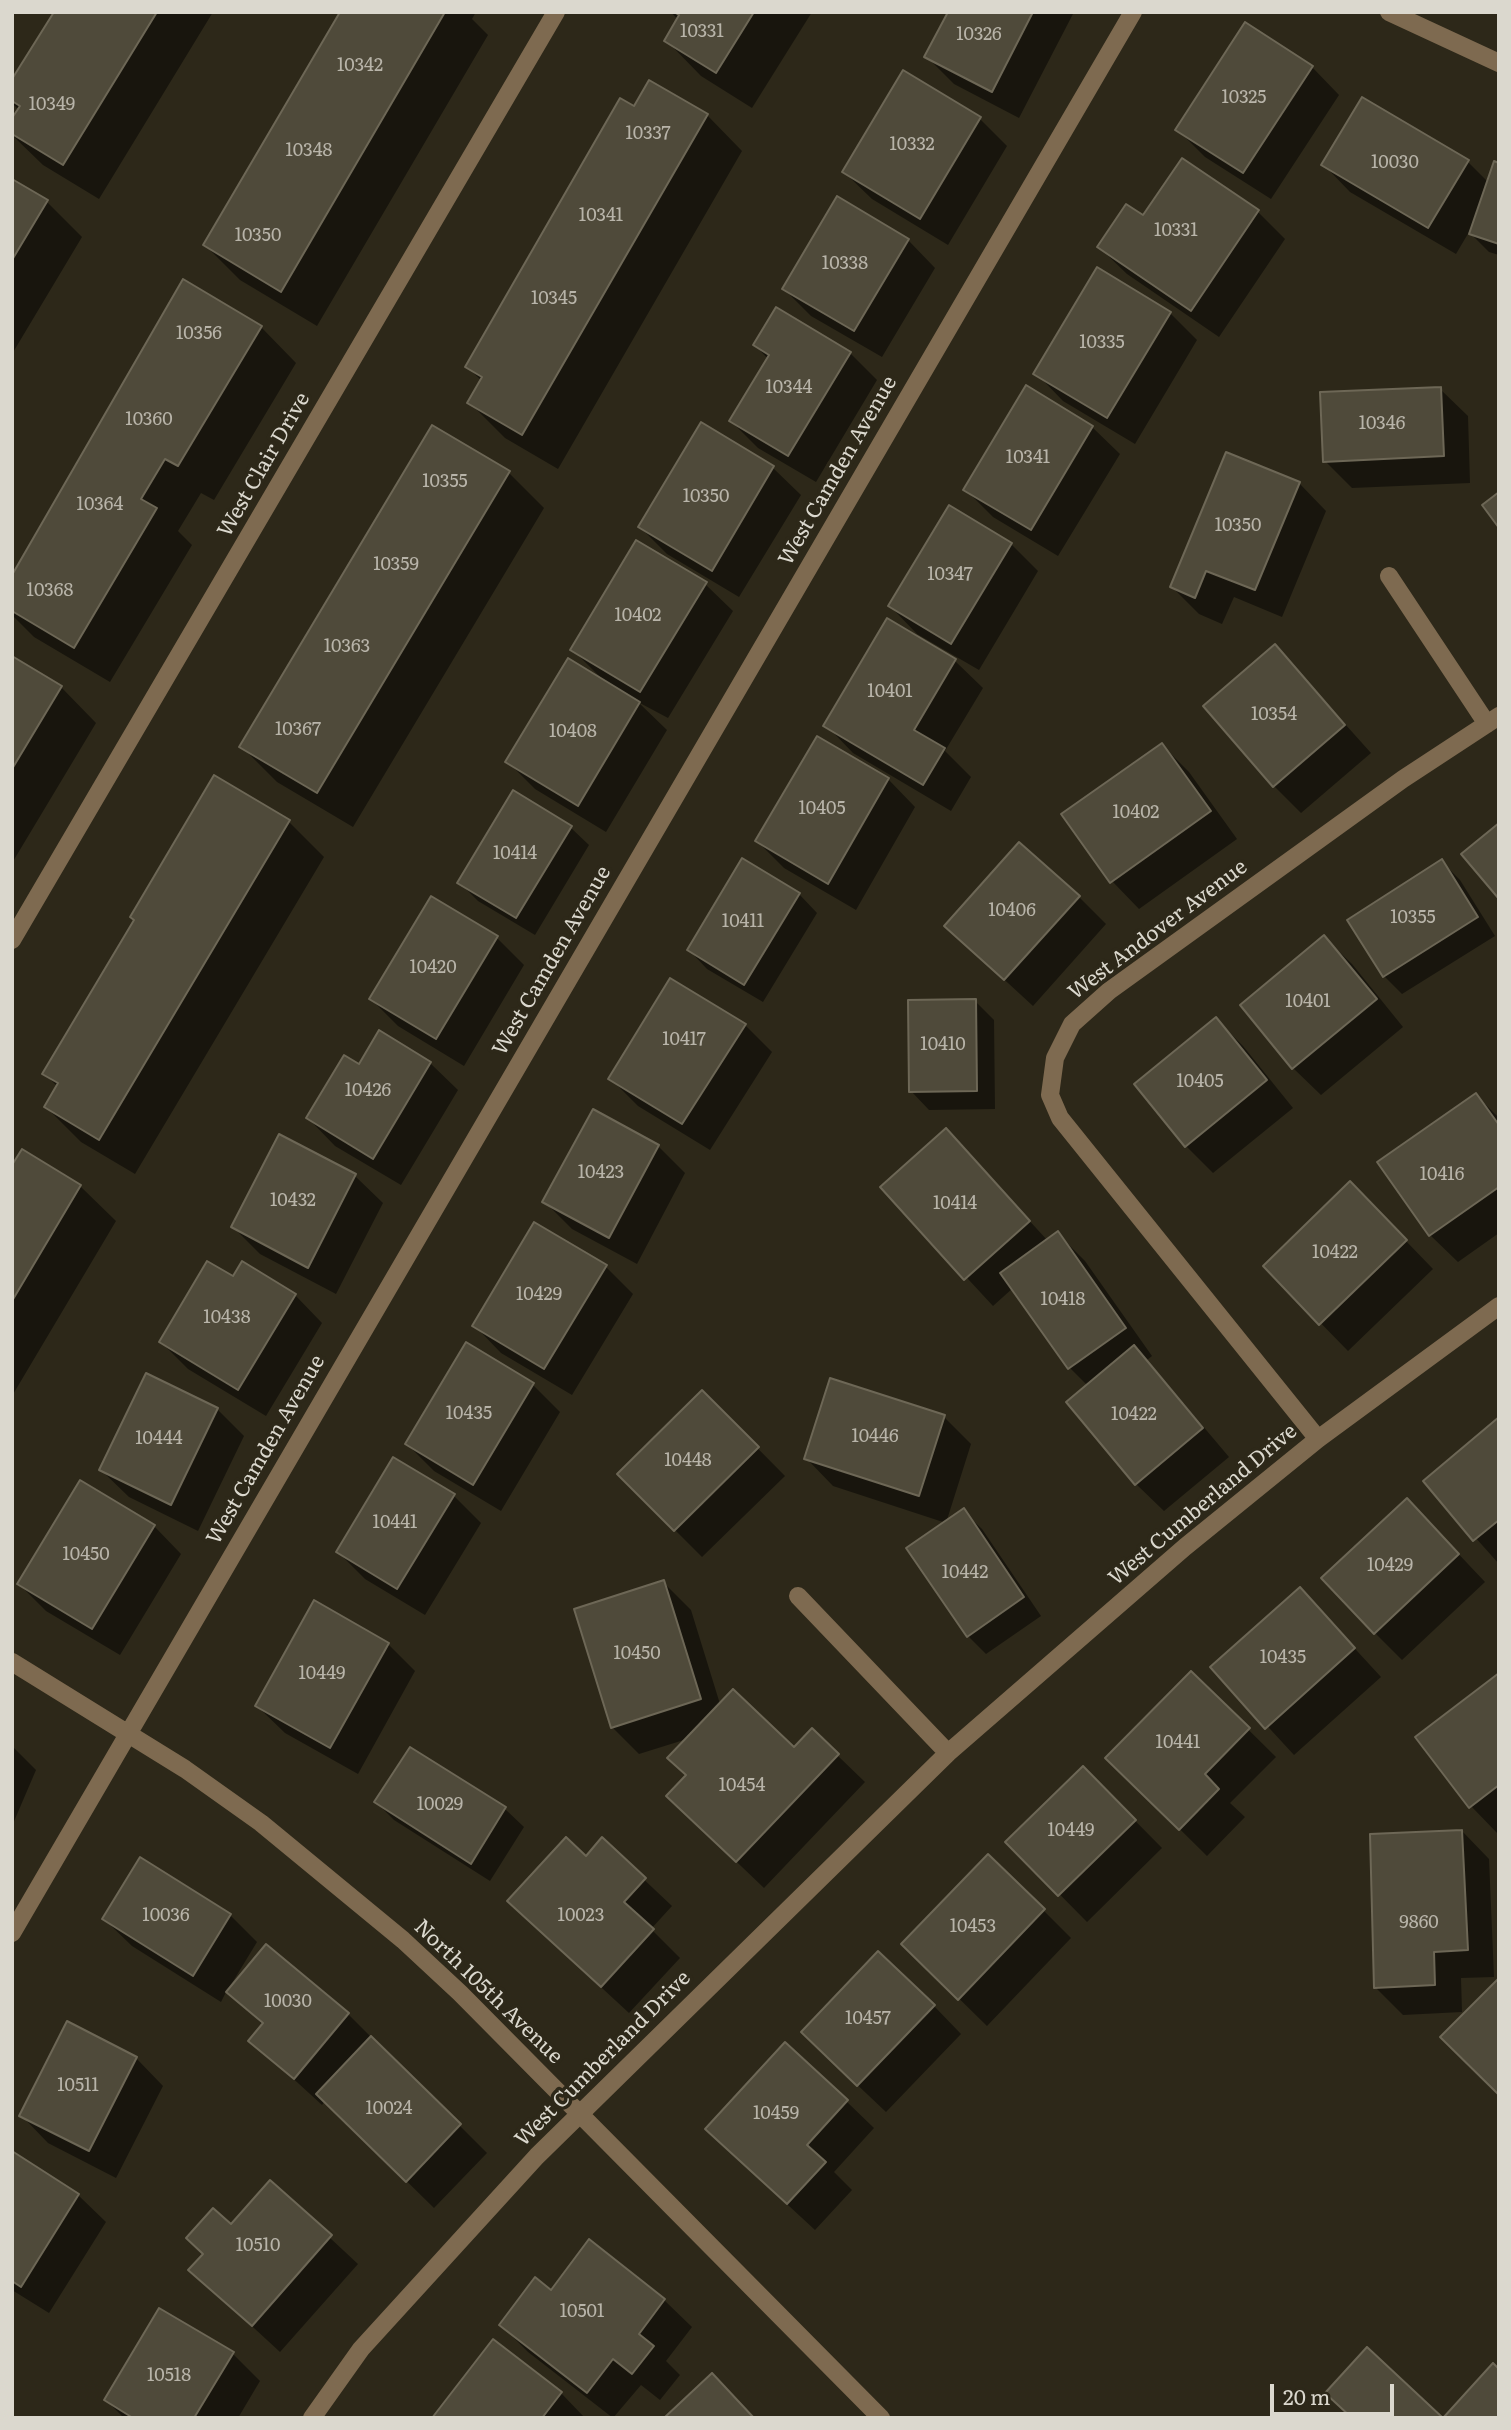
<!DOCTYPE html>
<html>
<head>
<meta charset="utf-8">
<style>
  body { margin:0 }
  #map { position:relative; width:1511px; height:2430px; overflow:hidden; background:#2d2819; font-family:Literata,serif }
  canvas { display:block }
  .frame { position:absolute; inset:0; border:14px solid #dbd8ce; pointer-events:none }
  .scale { position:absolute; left:1270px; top:2384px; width:124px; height:32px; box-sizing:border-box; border:4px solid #dbd8ce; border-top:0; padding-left:9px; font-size:21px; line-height:24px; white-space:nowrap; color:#dbd8ce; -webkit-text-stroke:5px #2d2819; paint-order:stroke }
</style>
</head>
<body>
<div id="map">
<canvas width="1511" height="2430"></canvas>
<div class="frame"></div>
<div class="scale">20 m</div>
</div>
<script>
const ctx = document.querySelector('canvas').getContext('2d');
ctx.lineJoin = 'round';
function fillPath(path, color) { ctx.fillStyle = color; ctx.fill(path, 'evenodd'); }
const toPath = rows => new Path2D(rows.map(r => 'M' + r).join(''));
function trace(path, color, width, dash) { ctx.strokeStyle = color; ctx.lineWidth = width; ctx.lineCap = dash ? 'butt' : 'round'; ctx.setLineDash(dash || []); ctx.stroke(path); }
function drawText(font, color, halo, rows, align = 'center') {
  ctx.font = font + ' Literata,serif'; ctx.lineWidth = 7; ctx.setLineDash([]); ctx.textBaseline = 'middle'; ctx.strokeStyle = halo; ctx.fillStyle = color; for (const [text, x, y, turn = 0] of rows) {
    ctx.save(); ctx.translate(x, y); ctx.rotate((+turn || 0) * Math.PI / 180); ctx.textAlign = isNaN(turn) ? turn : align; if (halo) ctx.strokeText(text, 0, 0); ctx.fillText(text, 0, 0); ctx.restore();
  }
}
fillPath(toPath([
  [56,12,213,12,99,199,43,165,12,135,12,121,19,110,12,103,12,83],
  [342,12,476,12,472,19,488,35,317,326,240,280,205,245],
  [671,12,812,12,752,108,701,76,666,40,678,20],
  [949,12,1074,12,1019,118,954,84,926,56],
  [1312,67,1339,95,1271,199,1205,157,1177,129],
  [707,115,742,151,558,469,505,438,469,402,482,381,467,367],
  [980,119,1007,146,948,245,872,199,844,172],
  [1182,160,1258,212,1285,239,1219,337,1127,274,1099,247,1143,217],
  [1468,162,1488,182,1499,165,1499,255,1489,252,1469,232,1456,254,1350,192,1323,164],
  [12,181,47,202,82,237,12,354],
  [908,240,935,268,882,357,811,316,784,289],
  [1170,313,1197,340,1135,444,1063,401,1036,373],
  [261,327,296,363,214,500,201,493,178,531,192,545,110,682,34,637,12,615,12,578],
  [755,345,850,353,877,380,816,482,758,448,731,421,768,359],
  [1027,388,1092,427,1120,454,1058,556,993,517,966,490],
  [1440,389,1468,416,1470,483,1352,488,1325,461],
  [701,425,773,468,801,495,739,597,667,554,640,527],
  [509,473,544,508,353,827,277,782,242,747],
  [1299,483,1326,511,1282,617,1234,597,1222,624,1199,614,1172,587],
  [1011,544,1038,571,979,670,917,634,890,606],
  [705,584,733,611,668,718,638,702,667,730,606,832,535,789,508,762,601,678,572,649],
  [888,621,955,661,983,688,945,751,971,777,951,811,853,753,826,725],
  [1275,646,1371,753,1301,813,1274,786],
  [12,658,61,687,96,723,12,863],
  [1162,745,1189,772,1237,839,1139,909,1112,881],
  [888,779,915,807,856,910,784,868,757,841],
  [289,822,324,857,135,1174,81,1142,46,1107,58,1087,44,1073,135,921],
  [570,827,589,845,535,935,478,901,460,883],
  [1442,862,1460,880,1495,936,1402,994,1384,976],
  [799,894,817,913,763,1002,707,969,689,950],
  [1079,897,1106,924,1033,1006,946,926],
  [1324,937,1352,964,1403,1027,1321,1095,1293,1068],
  [497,938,524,965,464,1066,398,1026,371,999],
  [975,1001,994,1020,995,1109,929,1110,911,1091],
  [1216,1019,1243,1046,1293,1108,1213,1173,1186,1146],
  [745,1025,772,1052,710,1150,638,1106,611,1079],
  [430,1063,458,1090,401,1185,335,1146,308,1118,359,1066],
  [1476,1095,1499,1118,1499,1233,1458,1262,1430,1235],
  [946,1130,1048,1241,1058,1234,1085,1261,1152,1356,1147,1360,1229,1457,1164,1511,1136,1484,1069,1402,1088,1386,1070,1368,1013,1288,993,1306,883,1187],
  [280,1136,355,1176,383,1203,336,1294,260,1254,233,1227],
  [658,1146,685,1173,637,1264,572,1229,544,1201],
  [12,1168,80,1186,116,1221,12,1396],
  [1377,1211,1433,1269,1348,1351,1265,1266],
  [606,1267,633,1294,572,1395,501,1353,474,1325],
  [233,1279,295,1295,322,1323,266,1416,188,1369,161,1342],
  [466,1345,533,1385,560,1412,501,1511,434,1471,407,1444],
  [702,1392,785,1476,702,1557,619,1474],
  [217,1409,244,1436,198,1531,129,1497,101,1470],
  [944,1417,971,1444,946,1523,833,1486,806,1458],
  [1499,1419,1499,1564,1425,1481],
  [454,1496,481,1523,425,1615,365,1579,338,1552],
  [963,1511,982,1529,1041,1616,986,1654,968,1636],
  [154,1526,181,1554,120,1655,46,1611,19,1584],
  [1434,1528,1485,1582,1402,1660,1375,1633],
  [663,1582,691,1610,720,1704,794,1750,837,1755,865,1782,764,1888,696,1823,688,1776,687,1739,639,1754,612,1727],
  [1300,1589,1381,1677,1294,1755,1213,1667],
  [388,1644,415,1671,358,1774,285,1733,257,1706],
  [1191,1673,1276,1757,1230,1803,1245,1817,1207,1856,1108,1758],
  [1499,1675,1499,1833,1498,1834,1471,1806],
  [12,1746,36,1770,12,1826],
  [410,1749,505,1809,524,1827,490,1881,394,1820,376,1802],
  [1083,1768,1162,1848,1087,1922,1008,1842],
  [1462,1831,1489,1859,1494,1977,1461,1978,1462,2012,1403,2015,1376,1988],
  [602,1840,672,1906,651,1929,680,1958,629,2013,537,1928],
  [1043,1910,1071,1938,987,2026,931,1971],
  [230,1915,257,1942,229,1988,267,1946,348,2014,487,2153,434,2208,325,2101,322,2105,251,2040,264,2026,227,1990,221,2002,132,1946,104,1919],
  [934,2006,961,2034,886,2112,830,2059],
  [136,2058,163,2086,116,2178,48,2143,21,2115],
  [846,2101,874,2128,834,2172,852,2190,815,2230,735,2156],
  [12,2153,78,2195,106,2222,49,2313,12,2290],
  [271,2183,358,2264,280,2352,191,2270],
  [552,2292,664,2300,692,2327,666,2361,680,2375,660,2400,641,2385,613,2418,528,2352,501,2325],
  [233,2354,260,2381,238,2418,124,2418,106,2400],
  [561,2393,585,2418,435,2418]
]), '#0007');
const building = toPath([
  [54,12,157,12,63,165,12,134,12,118,20,106,12,101,12,79,54,12],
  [340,12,445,12,281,292,203,245,340,12],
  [674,12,754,12,716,73,664,41,679,15,674,12],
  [948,12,1033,12,992,92,924,57,948,12],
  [1245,22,1313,66,1243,173,1175,130,1245,22],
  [903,70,981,117,920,219,842,172,903,70],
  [649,80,708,114,522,435,467,403,482,377,465,367,620,98,634,106,649,80],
  [1362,97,1469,160,1428,228,1321,165,1362,97],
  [1182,158,1259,210,1191,311,1097,247,1126,204,1143,215,1182,158],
  [1494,161,1499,163,1499,244,1469,234,1494,161],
  [12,179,48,200,12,260,12,179],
  [837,196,909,239,854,331,782,289,837,196],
  [1097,267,1171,312,1107,418,1033,374,1097,267],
  [183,279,262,326,178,466,165,459,141,499,157,508,74,648,12,611,12,575,183,279],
  [776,307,851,352,788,456,729,421,769,355,753,345,776,307],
  [1026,385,1093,426,1031,530,963,490,1026,385],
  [1441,387,1444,456,1323,462,1320,392,1441,387],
  [701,422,774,466,712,571,638,527,701,422],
  [432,425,510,471,317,793,239,747,432,425],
  [1226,452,1300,482,1255,590,1206,571,1195,598,1170,587,1226,452],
  [1499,492,1499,528,1482,505,1499,492],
  [949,505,1012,543,951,644,888,606,949,505],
  [636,540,707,582,640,692,570,650,636,540],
  [887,618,956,659,914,730,945,748,923,785,823,726,887,618],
  [1275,644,1345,725,1273,787,1203,706,1275,644],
  [12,656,62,686,12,769,12,656],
  [568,658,640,702,578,806,505,762,568,658],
  [817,736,889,778,828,884,755,841,817,736],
  [1162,743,1211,811,1110,883,1061,814,1162,743],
  [214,775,290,820,99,1140,44,1107,58,1083,42,1074,134,920,130,917,214,775],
  [513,790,572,826,516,918,457,883,513,790],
  [1499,823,1499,899,1461,854,1499,823],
  [1019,842,1080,896,1004,980,944,926,1019,842],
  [742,858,800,893,744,985,687,950,742,858],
  [1442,859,1478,917,1383,977,1347,920,1442,859],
  [431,896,498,936,436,1039,369,999,431,896],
  [1324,935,1377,999,1292,1069,1240,1005,1324,935],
  [670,978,746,1024,682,1124,608,1079,670,978],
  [976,999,977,1091,909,1092,908,1000,976,999],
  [1216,1017,1267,1080,1185,1147,1134,1084,1216,1017],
  [379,1030,431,1062,373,1159,306,1118,344,1055,359,1064,379,1030],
  [1476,1093,1499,1125,1499,1187,1429,1236,1377,1162,1476,1093],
  [593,1109,659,1145,609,1238,542,1202,593,1109],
  [946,1128,1030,1221,964,1280,880,1187,946,1128],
  [279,1134,356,1174,308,1268,231,1227,279,1134],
  [22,1149,81,1185,12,1301,12,1165,22,1149],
  [1350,1181,1407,1240,1319,1325,1263,1266,1350,1181],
  [534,1222,607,1265,544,1369,472,1326,534,1222],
  [1058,1231,1126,1328,1068,1369,1000,1273,1058,1231],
  [207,1261,233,1276,242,1261,296,1294,238,1390,159,1342,207,1261],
  [466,1342,534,1383,473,1485,405,1444,466,1342],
  [1134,1345,1203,1428,1135,1485,1066,1402,1134,1345],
  [146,1373,218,1408,171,1505,99,1470,146,1373],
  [830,1378,945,1415,919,1496,804,1459,830,1378],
  [702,1390,759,1447,674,1531,617,1474,702,1390],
  [1499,1417,1499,1520,1473,1541,1423,1481,1499,1417],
  [393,1457,455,1494,397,1589,336,1552,393,1457],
  [80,1480,155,1525,92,1629,17,1584,80,1480],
  [1407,1498,1459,1554,1374,1634,1321,1578,1407,1498],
  [964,1508,1024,1597,967,1637,906,1548,964,1508],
  [664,1580,701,1699,611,1728,574,1609,664,1580],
  [1300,1587,1355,1648,1265,1729,1210,1667,1300,1587],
  [314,1600,389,1643,330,1748,255,1706,314,1600],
  [1191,1671,1250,1728,1205,1774,1219,1789,1179,1830,1105,1758,1191,1671],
  [1499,1673,1499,1785,1469,1808,1415,1737,1499,1673],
  [733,1689,794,1747,812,1728,839,1754,736,1862,666,1796,686,1775,667,1758,733,1689],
  [410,1747,506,1807,471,1864,374,1802,410,1747],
  [1083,1766,1136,1820,1058,1896,1005,1842,1083,1766],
  [1462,1830,1468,1950,1434,1952,1435,1985,1374,1988,1370,1834,1462,1830],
  [566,1837,586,1856,602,1837,646,1878,624,1902,654,1929,601,1987,507,1901,566,1837],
  [988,1854,1045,1909,958,2000,901,1944,988,1854],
  [140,1857,231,1914,193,1976,102,1919,140,1857],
  [266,1944,349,2013,294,2079,248,2041,263,2023,226,1992,266,1944],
  [878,1951,935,2005,857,2086,801,2032,878,1951],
  [1499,1978,1499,2095,1440,2037,1499,1978],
  [67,2021,137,2057,89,2151,19,2116,67,2021],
  [371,2036,461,2124,406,2182,316,2094,371,2036],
  [785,2042,848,2100,807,2145,826,2162,787,2204,705,2129,785,2042],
  [12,2151,79,2194,21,2287,12,2281,12,2151],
  [270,2180,332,2235,252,2326,188,2270,203,2254,186,2238,213,2208,231,2224,270,2180],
  [589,2239,665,2299,639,2334,654,2346,632,2374,613,2359,587,2393,499,2325,535,2277,551,2290,589,2239],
  [159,2308,234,2352,194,2418,133,2418,104,2400,159,2308],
  [493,2339,562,2392,542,2418,432,2418,493,2339],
  [1367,2347,1443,2418,1352,2418,1325,2393,1367,2347],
  [1493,2363,1499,2369,1499,2418,1443,2418,1493,2363],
  [712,2373,754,2418,666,2418,665,2417,712,2373]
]);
fillPath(building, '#4f4a3a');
trace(building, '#6d6756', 2);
trace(toPath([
  [1389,12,1499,63],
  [1389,576,1487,724],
  [12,940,556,12],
  [1318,1439,1060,1118,1050,1095,1055,1058,1072,1024,1109,991,1403,779,1499,716],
  [798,1596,948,1753],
  [12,1662,185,1769,261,1823,403,1940,460,1993,881,2418],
  [12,1933,1133,12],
  [312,2418,361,2349,537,2156,948,1753,1185,1547,1318,1439,1499,1306]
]), '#7e6a50', 18);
drawText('18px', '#b8b4a9', null, [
  ["10331",702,32],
  ["10326",979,35],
  ["10342",360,66],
  ["10325",1244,98],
  ["10349",52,105],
  ["10337",648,134],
  ["10332",912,145],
  ["10348",309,151],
  ["10030",1395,163],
  ["10341",601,216],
  ["10331",1176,231],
  ["10350",258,236],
  ["10338",845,264],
  ["10345",554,299],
  ["10356",199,334],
  ["10335",1102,343],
  ["10344",789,388],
  ["10360",149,420],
  ["10346",1382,424],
  ["10341",1028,458],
  ["10355",445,482],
  ["10350",706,497],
  ["10364",100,505],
  ["10350",1238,526],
  ["10359",396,565],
  ["10347",950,575],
  ["10368",50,591],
  ["10402",638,616],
  ["10363",347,647],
  ["10401",890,692],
  ["10354",1274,715],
  ["10367",298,730],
  ["10408",573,732],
  ["10405",822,809],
  ["10402",1136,813],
  ["10414",515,854],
  ["10406",1012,911],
  ["10355",1413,918],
  ["10411",743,922],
  ["10420",433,968],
  ["10401",1308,1002],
  ["10417",684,1040],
  ["10410",943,1045],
  ["10405",1200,1082],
  ["10426",368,1091],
  ["10423",601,1173],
  ["10416",1442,1175],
  ["10432",293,1201],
  ["10414",955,1204],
  ["10422",1335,1253],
  ["10429",539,1295],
  ["10418",1063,1300],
  ["10438",227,1318],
  ["10435",469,1414],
  ["10422",1134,1415],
  ["10446",875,1437],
  ["10444",159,1439],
  ["10448",688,1461],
  ["10441",395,1523],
  ["10450",86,1555],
  ["10429",1390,1566],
  ["10442",965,1573],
  ["10450",637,1654],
  ["10435",1283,1658],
  ["10449",322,1674],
  ["10441",1178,1743],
  ["10454",742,1786],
  ["10029",440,1805],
  ["10449",1071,1831],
  ["10036",166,1916],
  ["10023",581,1916],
  ["9860",1419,1923],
  ["10453",973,1927],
  ["10030",288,2002],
  ["10457",868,2019],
  ["10511",78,2086],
  ["10024",389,2109],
  ["10459",776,2114],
  ["10510",258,2246],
  ["10501",582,2312],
  ["10518",169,2376]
]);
drawText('21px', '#dbd8ce', '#2d2819', [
  ["West Clair Drive",264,465,-60],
  ["West Camden Avenue",838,471,-60],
  ["West Andover Avenue",1158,930,-37],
  ["West Camden Avenue",552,961,-60],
  ["West Camden Avenue",266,1450,-60],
  ["West Cumberland Drive",1203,1505,-40],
  ["North 105th Avenue",488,1992,44],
  ["West Cumberland Drive",603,2059,-45]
]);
</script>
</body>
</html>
